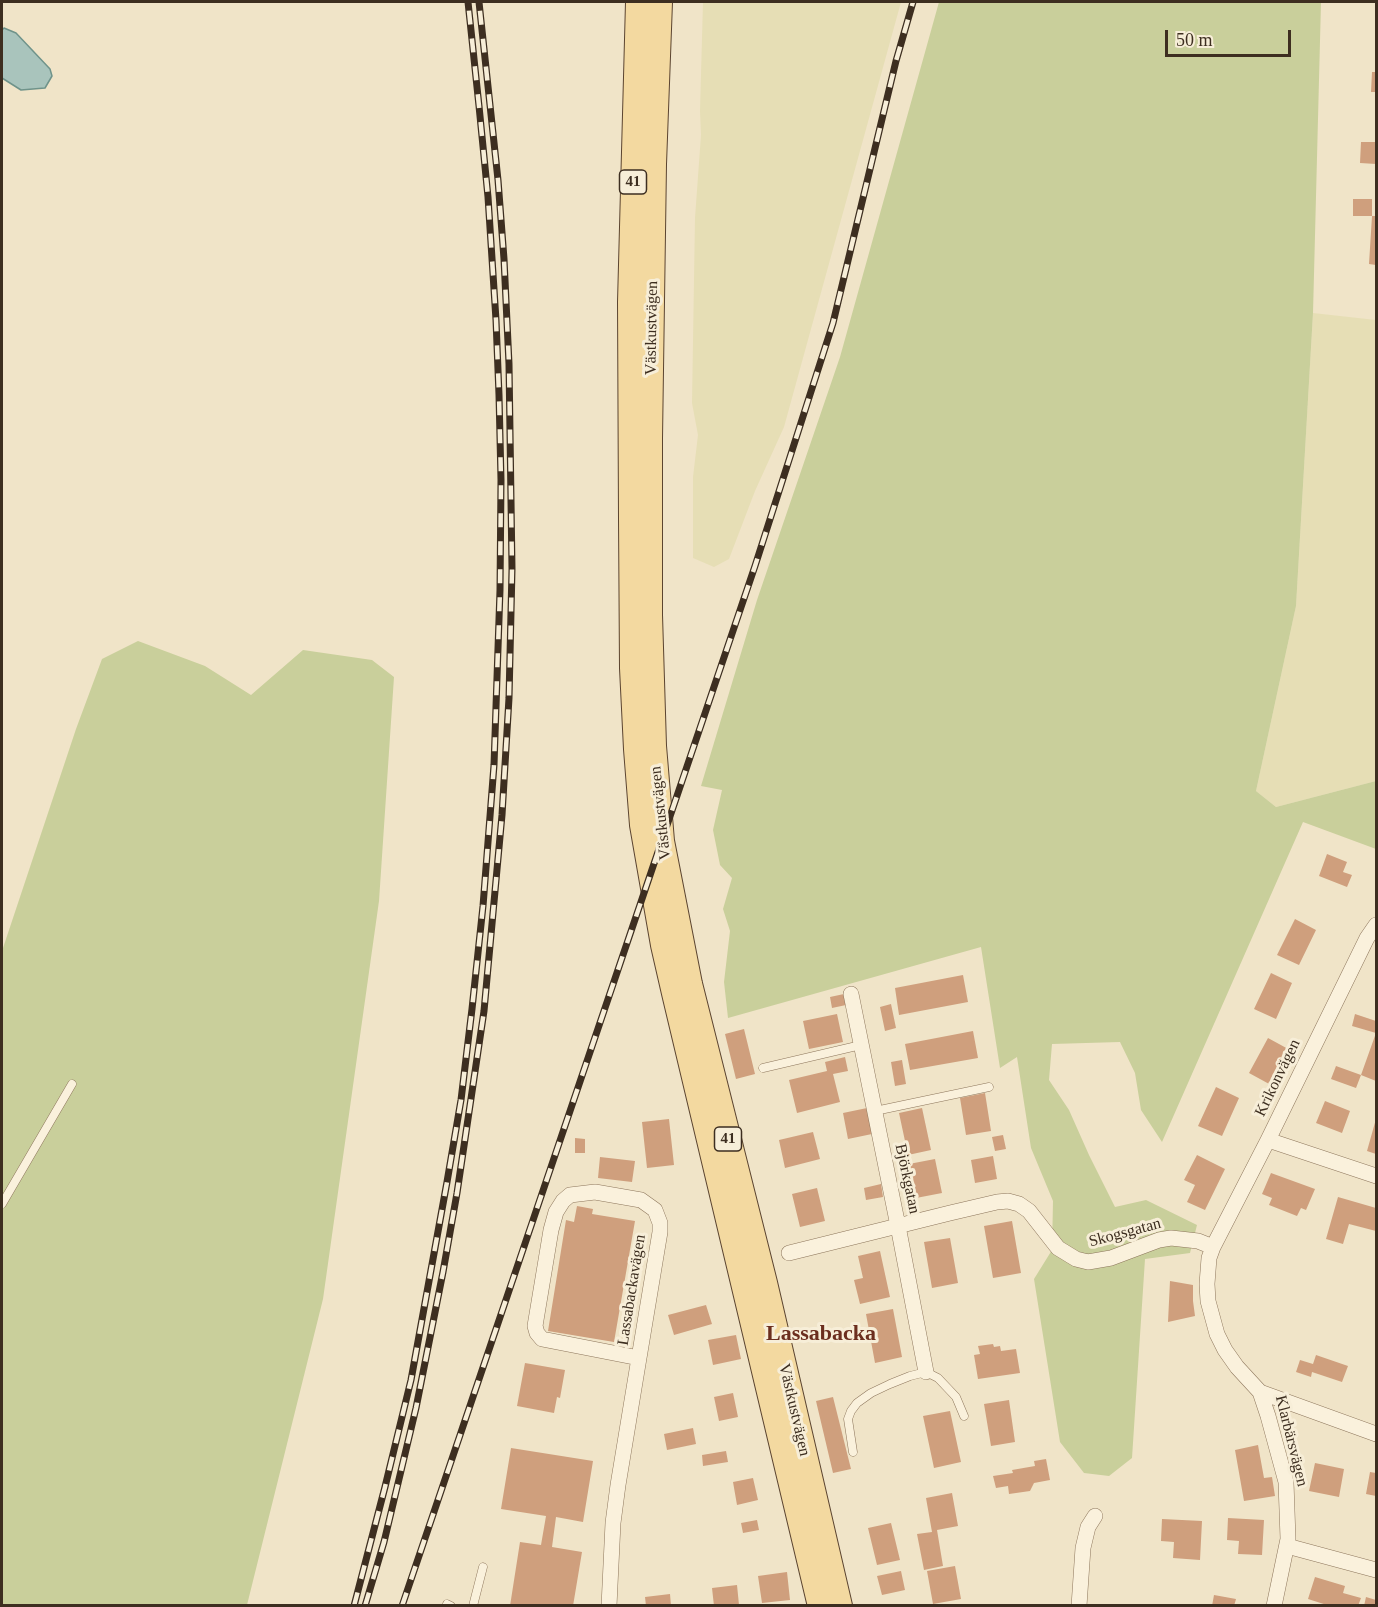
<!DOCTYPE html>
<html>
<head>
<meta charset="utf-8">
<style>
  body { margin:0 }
  #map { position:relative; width:1378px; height:1607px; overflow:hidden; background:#f0e4c8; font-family:"Times New Roman",serif }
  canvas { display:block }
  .frame { position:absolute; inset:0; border:3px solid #3d2e20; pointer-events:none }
  .scale { position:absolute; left:1165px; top:30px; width:126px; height:27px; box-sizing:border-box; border:3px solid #3d2e20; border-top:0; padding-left:8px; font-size:18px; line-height:21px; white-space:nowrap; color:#3d2e20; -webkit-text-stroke:4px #f7eed8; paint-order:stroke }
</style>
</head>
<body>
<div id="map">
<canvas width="1378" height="1607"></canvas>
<div class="frame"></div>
<div class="scale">50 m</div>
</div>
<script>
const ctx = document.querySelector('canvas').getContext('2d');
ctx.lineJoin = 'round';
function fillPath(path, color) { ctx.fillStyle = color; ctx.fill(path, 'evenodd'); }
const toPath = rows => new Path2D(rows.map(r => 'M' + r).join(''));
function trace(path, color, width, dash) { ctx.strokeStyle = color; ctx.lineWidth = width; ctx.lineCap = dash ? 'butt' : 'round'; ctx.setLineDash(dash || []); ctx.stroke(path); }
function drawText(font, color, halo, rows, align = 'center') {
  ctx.font = font + ' "Times New Roman",serif'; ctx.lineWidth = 6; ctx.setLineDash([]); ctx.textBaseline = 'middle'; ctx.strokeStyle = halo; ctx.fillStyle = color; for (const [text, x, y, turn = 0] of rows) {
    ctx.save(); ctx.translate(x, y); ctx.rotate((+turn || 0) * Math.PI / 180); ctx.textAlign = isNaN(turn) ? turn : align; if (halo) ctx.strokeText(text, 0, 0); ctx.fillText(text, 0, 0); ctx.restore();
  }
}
fillPath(toPath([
  [703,2,901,2,784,427,755,491,729,559,714,567,693,558,693,477,698,435,692,403,695,218,701,135,700,111],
  [1313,313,1376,320,1376,781,1276,807,1256,791,1296,606]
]), '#e6deb5');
fillPath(toPath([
  [939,2,1321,2,1313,313,1296,606,1256,791,1276,807,1376,781,1376,849,1303,822,1162,1142,1141,1110,1135,1073,1120,1042,1052,1044,1049,1080,1069,1110,1089,1155,1115,1207,1146,1200,1197,1225,1190,1253,1145,1259,1132,1458,1109,1476,1084,1473,1060,1442,1034,1279,1052,1250,1053,1201,1031,1148,1017,1057,1000,1068,981,947,728,1018,724,982,730,931,723,909,732,878,720,865,713,830,722,790,701,786,757,600,840,357],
  [138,641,205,666,251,695,303,650,372,660,394,677,379,901,323,1299,247,1605,2,1606,2,951,76,729,102,659]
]), '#c9cf9b');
const water = toPath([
  [4,28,16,33,50,69,52,76,45,88,21,90,2,78,2,30,4,28]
]);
fillPath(water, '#a9c4bc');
trace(water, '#6f938a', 1.5);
fillPath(toPath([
  [1372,72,1376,72,1376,92,1371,92],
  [1361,142,1376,142,1376,164,1360,163],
  [1353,199,1372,199,1372,216,1353,216],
  [1372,216,1376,216,1376,265,1369,264],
  [1327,854,1347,862,1343,872,1352,875,1347,887,1319,876],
  [1295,919,1316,930,1299,965,1277,955],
  [1271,973,1292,983,1276,1019,1254,1009],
  [963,975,968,1002,899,1015,895,988],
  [844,994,846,1005,832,1008,830,997],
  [891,1004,896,1028,885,1031,880,1007],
  [837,1014,843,1042,809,1049,803,1021],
  [1355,1014,1376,1021,1376,1081,1361,1075,1376,1033,1352,1026],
  [744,1029,755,1074,736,1079,725,1034],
  [973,1031,978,1058,910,1070,905,1044],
  [1268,1038,1290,1050,1271,1085,1249,1073],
  [845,1057,848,1071,833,1074,840,1102,797,1113,789,1080,827,1071,825,1062],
  [902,1060,906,1084,895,1086,891,1062],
  [1336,1066,1361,1075,1356,1088,1331,1079],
  [1216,1087,1239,1098,1222,1136,1198,1126],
  [985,1093,991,1131,966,1135,960,1098],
  [1325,1101,1350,1111,1342,1133,1316,1123],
  [867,1108,872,1134,848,1139,843,1113],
  [922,1108,931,1150,908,1155,899,1113],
  [669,1119,674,1165,647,1168,642,1122],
  [1376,1119,1376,1154,1367,1151],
  [813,1132,820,1159,785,1168,779,1140],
  [1003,1135,1006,1149,995,1151,992,1137],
  [575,1138,585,1139,585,1153,575,1153],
  [1197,1155,1225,1169,1205,1210,1187,1202,1195,1185,1184,1180],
  [993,1156,997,1179,975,1183,971,1160],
  [600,1157,635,1161,632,1182,598,1178],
  [935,1159,942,1193,916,1198,909,1164],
  [1271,1173,1315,1189,1306,1210,1301,1208,1297,1216,1269,1205,1272,1198,1262,1194],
  [881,1184,883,1197,866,1200,864,1188],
  [817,1188,825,1221,800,1227,792,1194],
  [1338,1197,1376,1208,1376,1231,1349,1224,1343,1244,1326,1239],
  [577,1206,593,1209,592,1214,635,1221,614,1342,548,1331,566,1220,574,1222],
  [1012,1221,1021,1273,993,1278,984,1226],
  [950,1238,958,1283,932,1288,924,1242],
  [880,1251,890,1297,860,1304,854,1280,863,1278,858,1256],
  [1170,1281,1193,1285,1193,1301,1195,1316,1168,1322],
  [706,1305,712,1324,674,1335,668,1315],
  [893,1309,902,1357,875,1363,866,1314],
  [736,1335,741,1359,713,1365,708,1340],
  [993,1344,994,1347,1000,1346,1001,1351,1016,1349,1020,1373,978,1379,974,1355,980,1354,978,1346],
  [1316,1355,1348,1366,1342,1382,1312,1372,1311,1377,1296,1372,1300,1360,1313,1364],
  [525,1363,565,1370,560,1398,557,1397,554,1413,517,1406],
  [733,1393,738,1417,719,1421,714,1397],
  [833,1397,851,1469,833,1473,816,1401],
  [1009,1400,1015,1442,991,1446,984,1404],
  [950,1411,961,1462,934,1468,923,1416],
  [693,1428,696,1444,667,1450,664,1434],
  [1258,1445,1264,1478,1272,1477,1275,1496,1244,1501,1235,1450],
  [511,1448,593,1461,583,1522,556,1517,552,1547,582,1552,573,1606,510,1606,520,1542,541,1545,546,1516,501,1509],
  [726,1451,728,1462,703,1466,702,1455],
  [1046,1459,1050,1480,1034,1483,1030,1491,1009,1494,1008,1486,996,1488,993,1476,1013,1473,1012,1470,1035,1466,1034,1461],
  [1315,1463,1344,1469,1339,1497,1309,1491],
  [1370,1472,1376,1473,1376,1496,1366,1494],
  [753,1478,758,1500,737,1505,733,1482],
  [952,1493,958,1526,937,1530,943,1566,924,1570,917,1534,932,1532,926,1498],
  [1228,1518,1264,1520,1262,1555,1238,1554,1239,1541,1227,1540],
  [1162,1519,1202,1521,1200,1560,1173,1558,1174,1542,1161,1541],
  [757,1520,759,1530,743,1533,741,1523],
  [891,1523,900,1560,877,1565,868,1528],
  [955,1566,961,1599,933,1604,927,1571],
  [901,1571,905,1590,882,1595,877,1576],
  [787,1572,790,1600,762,1603,758,1576],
  [1315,1577,1345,1586,1343,1593,1361,1598,1358,1606,1330,1606,1308,1599],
  [737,1585,739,1605,714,1606,712,1588],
  [670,1594,671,1606,646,1606,645,1597],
  [1214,1595,1236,1599,1234,1606,1212,1606],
  [1366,1597,1376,1600,1376,1606,1364,1606]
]), '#cf9f7d');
const lane = toPath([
  [763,1068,861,1045],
  [875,1111,989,1087],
  [2,1204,72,1084],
  [853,1452,848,1419,851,1411,857,1403,871,1393,890,1384,910,1376,926,1372,938,1378,956,1397,964,1416],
  [447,1604,451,1606],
  [473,1606,483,1567]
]);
const street = toPath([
  [1376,925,1367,938,1268,1140,1213,1247,1209,1258,1207,1284,1208,1301,1217,1334,1225,1350,1237,1367,1260,1392,1376,1434],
  [851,994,898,1226,926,1372],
  [1268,1140,1376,1176],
  [789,1253,950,1213,997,1202,1008,1201,1019,1204,1029,1211,1058,1248,1076,1259,1088,1262,1111,1258,1159,1240,1171,1238,1198,1241,1213,1247],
  [1260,1392,1268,1416,1286,1482,1288,1539,1274,1606],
  [1287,1546,1376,1570],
  [609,1606,613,1523,618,1485,639,1358,660,1232,660,1223,655,1210,641,1200,595,1192,570,1195,563,1201,556,1212,551,1230,535,1326,537,1333,542,1339,639,1358],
  [1079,1606,1083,1548,1088,1527,1095,1516]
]);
const primary = toPath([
  [638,2,630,302,631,519,632,668,636,749,642,825,663,945,674,993,820,1606],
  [660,2,654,164,650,438,650,615,654,746,662,841,690,984,765,1283,840,1606]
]);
trace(lane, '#8d765c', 9);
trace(street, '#8d765c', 16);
trace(primary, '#5b4430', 26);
trace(lane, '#faf1dc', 8);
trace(street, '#faf1dc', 15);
trace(primary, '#f3d9a0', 24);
const rail = toPath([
  [354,1606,385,1487,411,1380,447,1182,461,1100,472,1009,483,906,494,765,500,590,501,480,499,395,496,320,488,197,479,106,468,2],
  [365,1606,384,1542,416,1408,443,1272,457,1193,484,1011,502,815,509,698,512,569,509,364,504,259,498,180,479,2],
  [402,1606,755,566,833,323,896,61,913,2]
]);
trace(rail, '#3d2e20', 7);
trace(rail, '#f7eed8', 4.5, [14]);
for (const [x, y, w] of [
  [633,182,27],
  [728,1139,27]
]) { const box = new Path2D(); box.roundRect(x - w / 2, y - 12, w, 24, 4.5); ctx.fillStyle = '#f7eed8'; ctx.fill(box); trace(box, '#3d2e20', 1.5); }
drawText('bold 15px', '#3d2e20', null, [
  ["41",633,182],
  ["41",728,1139]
]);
drawText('16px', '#3d2e20', '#f7eed8', [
  ["Västkustvägen",652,328,-89],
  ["Västkustvägen",661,813,-96],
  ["Krikonvägen",1278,1078,-64],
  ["Björkgatan",907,1179,78],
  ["Skogsgatan",1125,1233,-15],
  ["Lassabackavägen",632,1290,-81],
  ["Västkustvägen",794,1410,77],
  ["Klarbärsvägen",1291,1441,76]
]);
drawText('bold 22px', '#6b2e1e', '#f7eed8', [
  ["Lassabacka",821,1334]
]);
</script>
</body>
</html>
